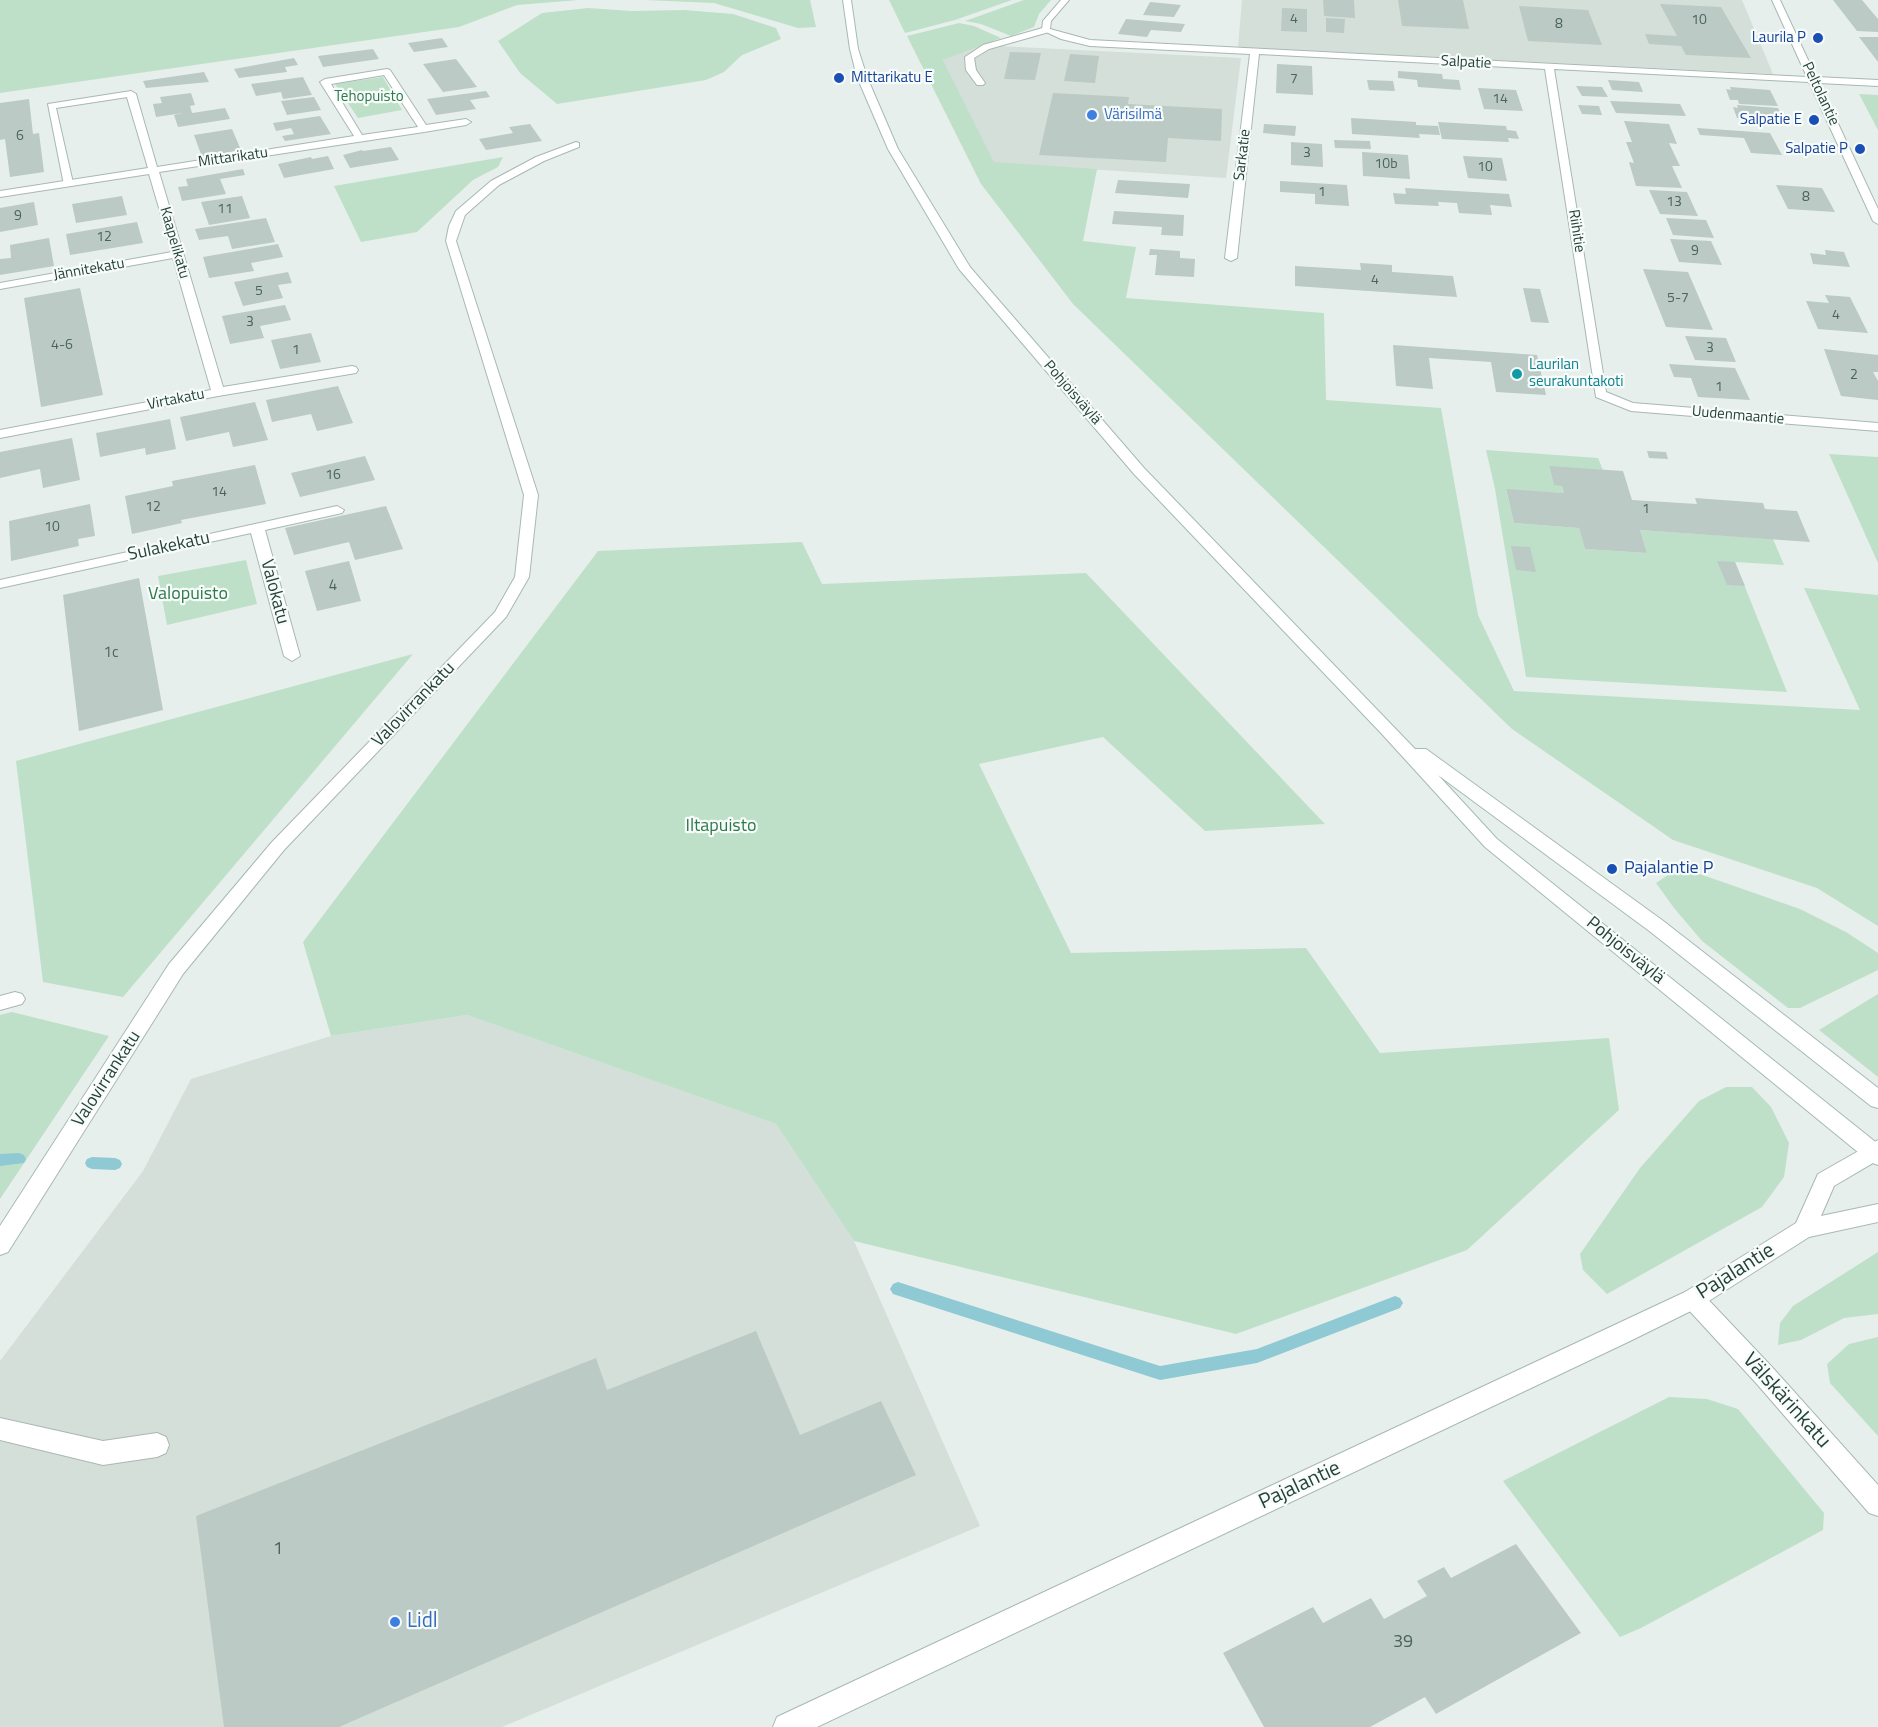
<!DOCTYPE html>
<html>
<head>
<meta charset="utf-8">
<style>
  body { margin:0 }
  canvas { display:block; background:#e6efeb }
</style>
</head>
<body>
<canvas width="1878" height="1727"></canvas>
<script>
const ctx = document.querySelector('canvas').getContext('2d');
ctx.lineJoin = 'round';
function fillPath(path, color) { ctx.fillStyle = color; ctx.fill(path, 'evenodd'); }
const toPath = rows => new Path2D(rows.map(r => 'M' + r).join(''));
function trace(path, color, width, dash) { ctx.strokeStyle = color; ctx.lineWidth = width; ctx.lineCap = dash ? 'butt' : 'round'; ctx.setLineDash(dash || []); ctx.stroke(path); }
function drawText(font, color, halo, rows, align = 'center') {
  ctx.font = font + ' "Titillium Web",sans-serif'; ctx.lineWidth = 4.5; ctx.setLineDash([]); ctx.textBaseline = 'middle'; ctx.strokeStyle = halo; ctx.fillStyle = color; for (const [text, x, y, turn = 0] of rows) {
    ctx.save(); ctx.translate(x, y); ctx.rotate((+turn || 0) * Math.PI / 180); ctx.textAlign = isNaN(turn) ? turn : align; if (halo) ctx.strokeText(text, 0, 0); ctx.fillText(text, 0, 0); ctx.restore();
  }
}
fillPath(toPath([
  [1242,0,1742,0,1773,74,1238,47],
  [978,45,1241,58,1226,178,994,163,943,60],
  [467,1015,776,1124,854,1241,980,1526,502,1727,0,1727,0,1361,143,1171,191,1079,331,1036]
]), '#d4dfda');
fillPath(toPath([
  [0,0,579,0,517,5,459,27,0,93],
  [645,0,810,0,816,27,798,28,714,3],
  [889,0,1012,0,955,20,905,33],
  [1024,0,1051,0,1039,14,1034,27,1011,36,981,24,965,21],
  [588,8,631,11,684,10,733,14,776,28,781,39,742,55,724,72,706,80,557,104,520,73,498,41,542,13],
  [959,23,974,26,1001,38,943,60,994,162,1097,169,1083,241,1136,247,1126,298,1324,313,1326,400,1441,408,1478,615,1514,691,1860,710,1804,588,1878,595,1878,926,1817,888,1673,840,1512,729,1073,304,981,184,907,36],
  [383,77,402,110,358,118,335,84],
  [1859,94,1878,95,1878,130],
  [503,157,498,167,473,180,417,232,361,242,334,186],
  [1486,450,1598,458,1603,470,1549,467,1554,484,1562,486,1564,493,1506,490,1514,523,1579,528,1585,549,1647,553,1640,530,1773,539,1784,565,1735,562,1787,692,1526,677,1495,489],
  [1829,454,1878,457,1878,563],
  [802,542,822,584,1086,573,1325,824,1205,831,1103,737,979,764,1071,953,1306,948,1380,1053,1609,1038,1619,1110,1467,1250,1236,1334,854,1241,776,1124,467,1015,331,1036,303,942,598,551],
  [246,560,257,604,167,625,158,576],
  [413,654,123,997,43,982,16,761],
  [1674,871,1694,872,1800,909,1846,932,1878,953,1878,970,1800,1008,1788,1008,1702,941,1674,908,1656,883],
  [1878,994,1878,1077,1819,1030],
  [12,1012,109,1036,0,1199,0,1015],
  [1726,1087,1752,1087,1771,1107,1789,1143,1784,1177,1762,1207,1607,1294,1583,1270,1580,1254,1640,1168,1699,1101],
  [1878,1252,1878,1314,1844,1318,1801,1340,1778,1345,1780,1323,1793,1306],
  [1878,1337,1878,1436,1830,1383,1827,1364,1849,1344],
  [1669,1397,1707,1399,1738,1409,1824,1513,1823,1530,1641,1628,1620,1637,1503,1481]
]), '#bfe0c8');
fillPath(toPath([
  [19,1153,24,1155,26,1159,24,1163,0,1166,0,1154,19,1153],
  [92,1157,115,1158,120,1160,122,1164,120,1168,115,1170,92,1169,87,1167,85,1163,87,1159,92,1157],
  [898,1282,1160,1366,1257,1349,1395,1296,1400,1298,1403,1303,1400,1308,1257,1363,1160,1380,893,1294,890,1289,893,1284,898,1282]
]), '#8ec9d4');
fillPath(toPath([
  [1323,0,1354,0,1355,18,1324,16],
  [1398,0,1463,0,1469,29,1402,26],
  [1833,0,1862,0,1878,19,1878,32,1857,31],
  [1150,2,1181,5,1174,17,1143,15],
  [1660,4,1721,7,1751,58,1686,55,1681,46,1649,44,1645,34,1677,36],
  [1519,6,1588,10,1602,45,1528,41],
  [1282,8,1307,9,1307,32,1281,31],
  [1326,18,1345,19,1344,33,1326,32],
  [1126,19,1185,24,1181,32,1151,30,1147,37,1118,34],
  [1859,37,1878,37,1878,62],
  [442,38,448,47,414,52,408,43],
  [373,49,379,59,323,67,318,56],
  [1010,52,1041,53,1035,80,1004,79],
  [1070,54,1099,56,1095,83,1064,81],
  [294,58,298,65,285,67,287,72,239,78,234,69],
  [456,59,477,87,443,92,423,64],
  [1277,64,1312,66,1313,95,1276,93],
  [1398,71,1442,74,1443,79,1459,80,1461,90,1418,87,1417,80,1398,78],
  [204,72,209,82,146,88,143,81],
  [303,77,312,95,283,99,281,92,256,96,251,84],
  [1367,80,1393,81,1395,91,1369,90],
  [1608,80,1639,82,1643,92,1612,90],
  [1576,86,1602,87,1608,97,1582,96],
  [1730,87,1770,90,1778,106,1739,104,1738,100,1730,100,1726,89,1731,90],
  [1478,88,1516,90,1523,111,1484,109],
  [486,91,490,97,470,100,476,109,436,115,427,99],
  [191,93,195,105,190,106,192,113,225,108,230,119,178,127,174,115,183,113,156,117,153,104,162,103,160,97],
  [1053,93,1129,97,1128,104,1222,109,1221,141,1168,138,1166,162,1039,155],
  [314,97,321,110,287,115,281,101],
  [29,99,33,134,39,133,44,172,10,177,5,139,0,140,0,103],
  [1610,101,1680,104,1686,116,1616,113],
  [1578,105,1599,106,1602,115,1582,114],
  [1737,105,1778,108,1787,125,1747,123,1745,119,1737,118,1733,107,1738,108],
  [320,116,331,134,285,141,282,136,294,134,291,128,276,131,273,123],
  [1351,118,1416,122,1416,125,1438,126,1440,135,1419,134,1420,138,1352,134],
  [1624,121,1669,124,1677,144,1669,143,1680,166,1672,166,1682,188,1636,186,1629,162,1634,163,1626,142,1632,142],
  [1438,122,1506,126,1507,130,1516,131,1519,139,1508,138,1509,142,1442,139],
  [530,124,542,141,486,150,479,139,513,133,509,127],
  [1264,124,1296,126,1295,136,1263,133],
  [1697,128,1770,133,1782,155,1751,153,1744,138,1700,135],
  [232,129,241,150,202,157,194,135],
  [1334,140,1370,141,1371,149,1335,148],
  [1291,142,1322,144,1323,167,1291,165],
  [391,147,399,160,350,168,343,155,362,150,363,151],
  [1362,152,1408,155,1410,179,1363,176],
  [328,156,334,169,284,178,278,164,311,157,312,159],
  [1463,156,1502,158,1507,181,1468,178],
  [243,169,245,175,220,179,226,194,182,201,178,187,188,186,186,179],
  [1118,180,1190,184,1188,198,1115,193],
  [1280,181,1347,185,1349,206,1315,204,1315,194,1280,192],
  [1776,185,1822,188,1835,212,1788,209],
  [1405,188,1509,194,1512,207,1490,205,1492,215,1459,213,1457,203,1438,202,1439,206,1395,204,1393,193,1406,194],
  [1649,190,1687,192,1698,216,1660,214],
  [122,196,127,215,76,223,72,204],
  [242,196,250,218,209,225,201,202],
  [34,202,38,225,0,232,0,208],
  [1114,211,1184,215,1183,236,1161,235,1162,227,1112,224],
  [266,218,275,242,232,249,228,236,199,240,195,229],
  [1666,218,1706,220,1714,238,1673,235],
  [137,222,143,243,70,255,66,234],
  [49,238,54,266,0,275,0,259,11,258,10,245],
  [1670,239,1711,241,1722,265,1679,262],
  [278,244,283,257,251,263,254,271,209,278,203,257],
  [1150,249,1180,251,1180,258,1195,259,1194,277,1155,275,1157,255,1149,255],
  [1825,250,1844,252,1850,267,1813,264,1810,253,1826,255],
  [1360,263,1392,265,1392,272,1453,276,1457,297,1295,286,1295,266,1361,270],
  [1643,269,1688,272,1713,330,1666,327],
  [288,272,292,283,278,285,283,298,243,306,234,282],
  [80,288,103,395,41,407,24,298],
  [1523,288,1540,289,1549,323,1531,322],
  [1825,295,1850,297,1868,333,1818,329,1806,301,1829,303],
  [285,305,291,320,260,326,264,338,230,344,222,316],
  [311,333,321,362,280,369,271,340],
  [1685,336,1726,338,1736,362,1695,360],
  [1393,345,1537,355,1546,395,1496,392,1491,362,1429,358,1433,389,1396,386],
  [1824,349,1878,355,1878,372,1873,372,1878,381,1878,400,1841,396],
  [1669,364,1735,368,1750,400,1698,397,1691,378,1674,377],
  [338,386,353,423,317,431,311,414,272,422,266,400],
  [255,402,268,440,233,447,229,432,186,441,180,417],
  [170,419,176,449,146,455,145,448,100,457,96,433],
  [72,438,80,480,43,488,40,469,0,478,0,452],
  [1647,451,1666,452,1668,459,1649,458],
  [365,456,375,480,300,497,291,473],
  [255,465,266,504,181,520,182,523,132,534,125,496,173,486,172,481],
  [1549,466,1623,471,1632,500,1697,504,1695,498,1763,503,1765,509,1797,511,1810,542,1640,530,1647,553,1585,549,1579,528,1514,523,1506,489,1564,493,1562,486,1554,485],
  [90,504,95,536,78,539,79,546,11,561,9,521],
  [386,506,403,549,355,560,349,542,294,555,285,528],
  [1511,546,1530,547,1536,572,1516,570],
  [349,561,361,601,317,611,305,571],
  [1717,561,1735,562,1745,586,1727,585],
  [139,578,163,710,79,731,63,595],
  [756,1331,800,1435,881,1401,916,1475,339,1727,224,1727,196,1516,596,1358,607,1390],
  [1516,1544,1581,1633,1436,1714,1425,1697,1370,1727,1264,1727,1223,1653,1313,1607,1323,1623,1371,1598,1384,1619,1427,1596,1417,1581,1444,1567,1451,1578]
]), '#bbcac4');
const service = toPath([
  [1046,27,1050,30,1049,32,989,49,974,58,976,70,985,83,983,85,977,85,966,70,965,57,983,45,1046,27],
  [131,91,136,94,134,96,56,108,73,183,64,185,48,104,131,91],
  [0,1418,103,1441,157,1433,166,1437,169,1445,166,1453,157,1457,103,1465,0,1440,0,1418]
]);
const minor = toPath([
  [1061,0,1069,0,1051,21,1050,29,1090,40,1807,77,1772,0,1780,0,1816,77,1878,80,1878,86,1819,83,1878,209,1878,224,1873,221,1809,82,1554,69,1606,392,1633,403,1878,423,1878,431,1631,411,1596,397,1545,69,1259,54,1237,258,1231,261,1225,258,1250,54,1090,46,1061,39,1042,30,1043,21,1061,0],
  [387,69,390,70,426,125,466,119,471,122,466,125,424,132,159,172,223,387,352,366,356,367,358,370,356,373,218,396,0,438,0,430,211,390,173,258,0,289,0,283,172,252,149,174,0,197,0,191,148,168,126,94,128,92,136,94,157,167,354,136,320,82,325,79,387,69],
  [384,75,418,127,362,135,331,84,384,75],
  [576,142,579,143,579,147,544,161,499,185,465,215,456,241,538,495,529,577,506,617,284,850,183,974,8,1252,0,1255,0,1226,169,964,272,842,495,612,515,577,524,495,446,241,449,226,456,211,491,181,536,157,576,142],
  [337,506,344,510,342,513,265,530,300,656,292,661,284,656,251,533,0,588,0,580,337,506],
  [15,992,22,994,25,999,22,1004,0,1010,0,996,15,992],
  [1693,1289,1701,1292,1772,1367,1878,1485,1878,1516,1869,1513,1756,1383,1685,1306,1682,1299,1685,1292,1693,1289]
]);
const tertiary = toPath([
  [1878,1140,1878,1160,1834,1186,1821,1216,1878,1204,1878,1222,1809,1237,1701,1306,1628,1342,817,1727,773,1727,777,1717,1685,1292,1796,1223,1818,1174,1878,1140]
]);
const secondary = toPath([
  [843,0,851,0,858,49,867,77,898,149,970,267,1144,468,1415,749,1426,749,1662,920,1878,1088,1878,1108,1871,1106,1648,930,1438,775,1497,839,1878,1144,1878,1165,1870,1162,1485,847,1381,733,1134,474,959,269,888,149,857,77,850,49,843,0]
]);
trace(service, '#a8b8b2', 2);
trace(minor, '#a8b8b2', 2);
trace(tertiary, '#a8b8b2', 2);
trace(secondary, '#a4bbb3', 2);
fillPath(service, '#fff');
fillPath(minor, '#fff');
fillPath(tertiary, '#fff');
fillPath(secondary, '#fff');
for (const [x, y, r, color] of [
  [1818,38,6,"#1a4fb4"],
  [839,78,6,"#1a4fb4"],
  [1092,115,6,"#3f7fe0"],
  [1814,120,6,"#1a4fb4"],
  [1860,149,6,"#1a4fb4"],
  [1517,374,6,"#0f9aa8"],
  [1612,869,6,"#1a4fb4"],
  [395,1622,6,"#3f7fe0"]
]) { const dot = new Path2D(); dot.arc(x, y, r, 0, 2 * Math.PI); ctx.fillStyle = color; ctx.fill(dot); trace(dot, '#f7fbf9', 2); }
drawText('14px', '#4a645c', null, [
  ["4",1294,20],
  ["10",1699,21],
  ["8",1559,25],
  ["7",1294,80],
  ["14",1500,100],
  ["6",20,137],
  ["3",1307,154],
  ["10b",1386,165],
  ["10",1485,168],
  ["1",1322,193],
  ["8",1806,198],
  ["13",1674,203],
  ["11",225,210],
  ["9",18,217],
  ["12",104,238],
  ["9",1695,252],
  ["4",1375,281],
  ["5",259,292],
  ["5-7",1678,299],
  ["4",1836,316],
  ["3",250,323],
  ["4-6",62,346],
  ["3",1710,349],
  ["1",296,351],
  ["2",1854,376],
  ["1",1719,388],
  ["16",333,476],
  ["14",219,493],
  ["12",153,508],
  ["1",1646,510],
  ["10",52,528]
]);
drawText('15px', '#164399', '#f7fbf9', [
  ["Laurila P",1806,38],
  ["Mittarikatu E",851,78,"left"],
  ["Salpatie E",1802,120],
  ["Salpatie P",1848,149]
], 'right');
drawText('15px', '#24423a', '#f7fbf9', [
  ["Salpatie",1466,63,3],
  ["Peltolantie",1820,94,65],
  ["Sarkatie",1243,155,-83],
  ["Mittarikatu",233,158,-8],
  ["Riihitie",1576,231,81],
  ["Kaapelikatu",174,243,74],
  ["Jännitekatu",89,270,-10],
  ["Pohjoisväylä",1072,393,49],
  ["Virtakatu",176,400,-11],
  ["Uudenmaantie",1738,416,5]
]);
drawText('15px', '#2d7a4b', '#f7fbf9', [
  ["Tehopuisto",369,97]
]);
drawText('15px', '#366cbe', '#f7fbf9', [
  ["Värisilmä",1104,115]
], 'left');
drawText('15px', '#0d838f', '#f7fbf9', [
  ["Laurilan",1529,365],
  ["seurakuntakoti",1529,382]
], 'left');
drawText('15px', '#4a645c', null, [
  ["4",333,586],
  ["1c",111,653]
]);
drawText('18px', '#24423a', '#f7fbf9', [
  ["Sulakekatu",169,547,-12],
  ["Valokatu",274,592,75],
  ["Valovirrankatu",414,705,-46],
  ["Pohjoisväylä",1625,951,39],
  ["Valovirrankatu",107,1079,-57]
]);
drawText('18px', '#2d7a4b', '#f7fbf9', [
  ["Valopuisto",188,595],
  ["Iltapuisto",721,827]
]);
drawText('18px', '#164399', '#f7fbf9', [
  ["Pajalantie P",1624,869]
], 'left');
drawText('18px', '#4a645c', null, [
  ["1",278,1550],
  ["39",1403,1643]
]);
drawText('21px', '#24423a', '#f7fbf9', [
  ["Pajalantie",1736,1272,-32],
  ["Välskärinkatu",1786,1401,48],
  ["Pajalantie",1300,1486,-25]
]);
drawText('21px', '#366cbe', '#f7fbf9', [
  ["Lidl",407,1622]
], 'left');
</script>
</body>
</html>
